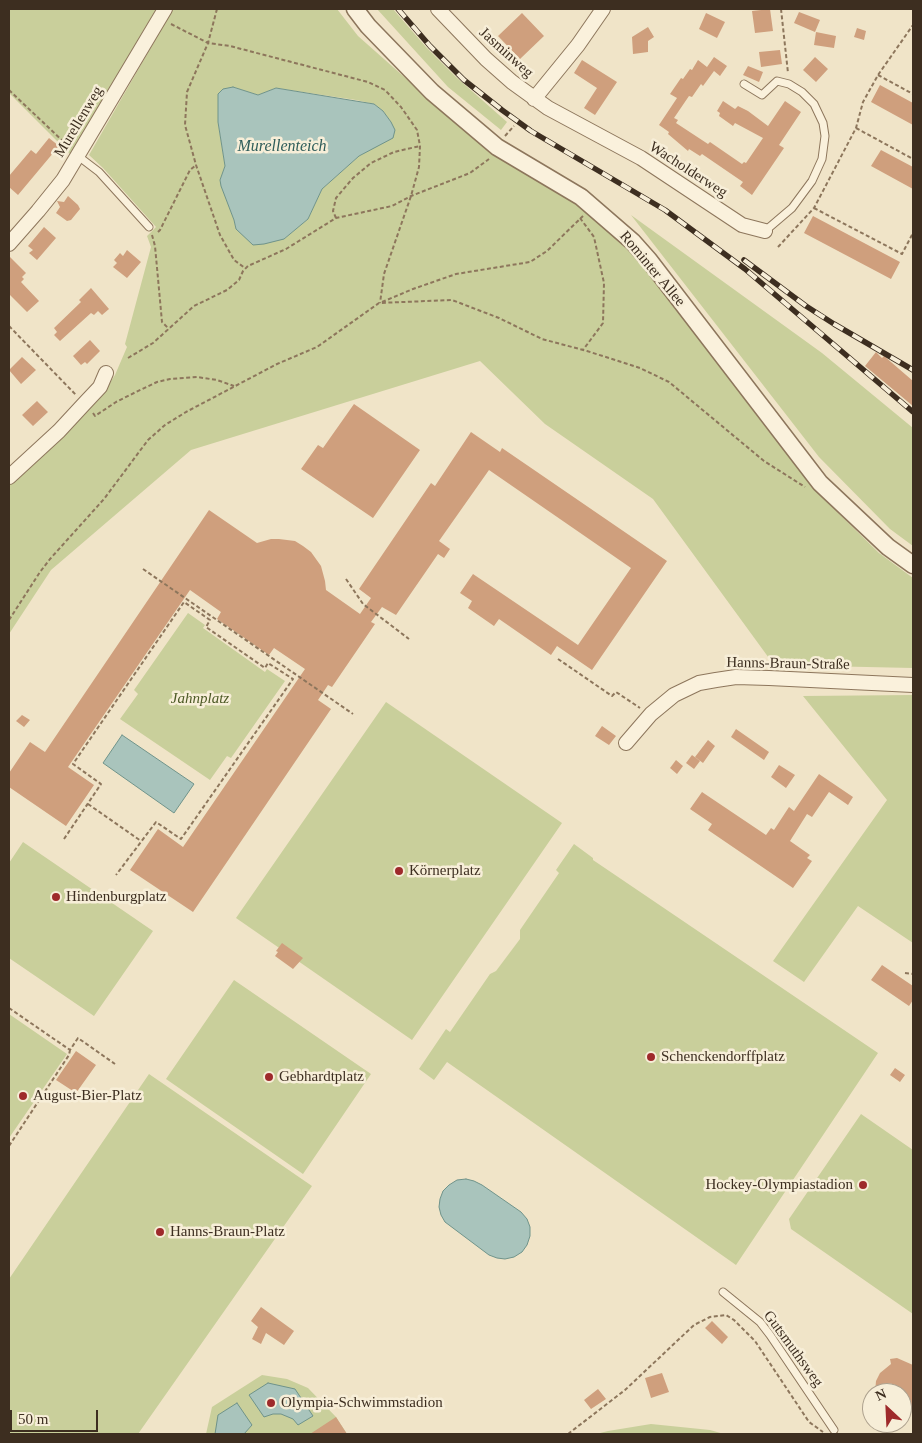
<!DOCTYPE html>
<html>
<head>
<meta charset="utf-8">
<style>
  body { margin:0 }
  #map { position:relative; width:922px; height:1443px; overflow:hidden; background:#f0e4c8; font-family:Georgia,serif }
  canvas { display:block }
  .frame { position:absolute; inset:0; border:10px solid #3d2e20; pointer-events:none }
  .north { position:absolute; left:862px; top:1383px; width:50px; height:50px; box-sizing:border-box; background:#f7eed8; border:1px solid #ada18e; border-radius:50%; rotate:335deg; font-size:14px; font-weight:700; line-height:20px; text-align:center; color:#3d2e20 }
  .north::after { content:''; display:block; margin:auto; width:18px; height:22px; background:#9e2a2b; clip-path:polygon(50% 0,100% 100%,50% 72%,0 100%) }
  .scale { position:absolute; left:10px; top:1410px; width:88px; height:22px; box-sizing:border-box; border:2px solid #3d2e20; border-top:0; padding-left:6px; font-size:15px; line-height:18px; white-space:nowrap; color:#3d2e20; -webkit-text-stroke:4px #f7eed8; paint-order:stroke }
</style>
</head>
<body>
<div id="map">
<canvas width="922" height="1443"></canvas>
<div class="frame"></div>
<div class="north">N</div>
<div class="scale">50 m</div>
</div>
<script>
const ctx = document.querySelector('canvas').getContext('2d');
ctx.lineJoin = 'round';
function fillPath(path, color) { ctx.fillStyle = color; ctx.fill(path, 'evenodd'); }
const toPath = rows => new Path2D(rows.map(r => 'M' + r).join(''));
function trace(path, color, width, dash) { ctx.strokeStyle = color; ctx.lineWidth = width; ctx.lineCap = dash ? 'butt' : 'round'; ctx.setLineDash(dash || []); ctx.stroke(path); }
function drawText(font, color, halo, rows, align = 'center') {
  ctx.font = font + ' Georgia,serif'; ctx.lineWidth = 5; ctx.setLineDash([]); ctx.textBaseline = 'middle'; ctx.strokeStyle = halo; ctx.fillStyle = color; for (const [text, x, y, turn = 0] of rows) {
    ctx.save(); ctx.translate(x, y); ctx.rotate((+turn || 0) * Math.PI / 180); ctx.textAlign = isNaN(turn) ? turn : align; if (halo) ctx.strokeText(text, 0, 0); ctx.fillText(text, 0, 0); ctx.restore();
  }
}
fillPath(toPath([
  [9,9,156,9,71,155,9,93],
  [173,9,337,9,358,36,490,153,576,202,608,230,644,266,767,429,822,497,879,553,913,578,913,668,774,665,653,499,545,424,480,361,191,450,51,570,9,634,9,485,105,390,115,375,127,347,125,344,151,247,147,236,156,227,103,168,89,155],
  [233,87,258,95,276,88,356,100,374,104,383,111,391,122,371,149,359,156,322,189,308,219,284,239,236,229,234,220,220,180,225,166,218,122,219,112],
  [377,9,393,9,426,47,456,77,507,122,501,130,448,87],
  [631,215,822,353,913,428,913,546,890,529,819,457],
  [188,613,205,625,203,628,265,672,267,669,285,681,231,758,227,756,210,780,120,719,138,694,134,690],
  [913,695,913,943,858,906,804,982,773,961,887,800,803,696],
  [386,702,562,823,412,1040,236,918],
  [23,842,153,931,94,1016,9,958,9,863],
  [574,844,593,858,593,860,878,1053,736,1265,447,1062,434,1080,419,1069,446,1029,450,1032,490,974,496,971,520,939,520,930,559,873,556,870],
  [234,980,371,1074,303,1174,166,1079],
  [9,1014,67,1054,9,1138],
  [149,1074,312,1186,138,1434,9,1434,9,1279],
  [861,1114,913,1150,913,1314,791,1229,789,1219],
  [262,1375,287,1379,308,1388,336,1417,347,1434,206,1434,212,1407],
  [651,1424,710,1430,724,1434,596,1434,608,1431]
]), '#c9cf9b');
const water = toPath([
  [233,87,258,95,276,88,374,104,383,111,391,122,395,130,393,138,359,156,322,189,308,219,284,239,264,244,253,245,236,229,234,220,221,186,220,180,225,166,218,122,218,94,223,89,233,87],
  [122,735,194,784,174,813,103,763,122,735],
  [466,1179,474,1181,482,1185,521,1212,527,1219,530,1227,530,1236,527,1245,522,1252,514,1257,505,1259,497,1258,489,1255,445,1222,441,1215,439,1207,440,1199,443,1191,449,1185,457,1180,466,1179],
  [268,1383,295,1389,313,1416,298,1425,293,1419,281,1414,273,1414,264,1417,249,1395,268,1383],
  [237,1403,252,1425,244,1434,215,1434,218,1415,237,1403]
]);
fillPath(water, '#a9c4bc');
trace(water, '#6f938a', 1);
fillPath(toPath([
  [770,9,773,31,755,33,752,11],
  [799,12,820,20,815,32,794,23],
  [522,13,544,36,520,59,498,36],
  [706,13,725,22,717,38,699,29],
  [648,27,654,37,648,41,648,52,633,54,632,37],
  [857,28,866,31,864,40,854,37],
  [816,32,836,36,834,48,814,45],
  [780,50,782,64,761,67,759,52],
  [714,57,727,66,720,76,714,71,703,86,701,84,692,97,689,96,674,118,678,120,676,123,708,144,710,142,742,164,744,162,746,163,763,138,735,123,733,126,719,116,720,113,717,111,723,101,735,109,738,106,748,111,768,126,785,101,801,112,779,145,784,148,752,195,740,186,743,182,702,154,700,156,689,149,688,151,668,134,669,132,659,125,677,98,670,94,681,78,683,79,690,69,692,70,698,60,707,67],
  [815,57,828,69,816,82,803,70],
  [582,60,617,82,595,115,584,108,597,88,574,73],
  [748,66,763,72,759,82,743,75],
  [880,85,913,103,913,125,871,102],
  [49,138,59,146,18,195,9,187,9,176,31,150,36,154],
  [881,150,913,167,913,189,871,166],
  [68,196,78,205,80,209,71,220,67,221,56,213,60,207,57,201,64,202],
  [813,216,900,262,891,279,804,233],
  [44,227,56,238,37,260,29,253,33,250,28,246],
  [127,250,141,262,127,278,113,267,117,263,114,260,120,253,123,256],
  [9,256,26,273,22,277,24,279,21,282,39,301,27,312,9,294],
  [91,288,109,309,102,315,98,311,94,315,91,313,60,341,54,335,57,332,54,328,81,302,79,300],
  [90,340,100,351,87,364,85,362,81,365,73,356],
  [876,352,882,358,884,356,913,381,913,406,865,366],
  [22,357,36,370,21,384,9,370],
  [37,401,48,412,33,426,22,415],
  [354,404,420,450,373,518,301,469,318,445,323,448],
  [471,432,500,452,502,448,667,561,592,670,557,646,551,655,499,619,494,626,468,608,472,601,460,593,473,574,578,645,631,568,489,470,439,541,450,549,444,558,438,554,396,615,382,607,371,622,375,624,332,687,328,685,318,700,331,709,193,912,130,870,158,829,183,847,305,669,274,648,269,655,217,619,221,612,190,590,68,767,94,785,66,826,9,787,9,773,30,742,45,752,209,510,257,543,271,539,279,539,295,541,303,546,311,552,321,566,325,581,326,590,360,614,371,598,359,589,431,483,435,486],
  [22,715,30,720,24,727,16,721],
  [602,726,616,736,609,745,595,736],
  [736,729,769,752,764,760,731,737],
  [708,740,715,746,703,763,695,757],
  [692,755,700,761,694,769,686,763],
  [676,760,683,766,677,774,670,768],
  [779,765,795,775,786,788,771,777],
  [819,774,853,797,848,805,829,792,812,817,807,814,790,841,810,855,807,858,812,861,793,888,708,830,712,824,690,809,702,792,766,835,771,828,774,830,789,807,794,811],
  [282,943,303,958,293,969,275,956,278,952,276,951],
  [882,965,913,986,913,1000,909,1006,871,980],
  [76,1051,96,1065,76,1093,56,1080],
  [895,1068,905,1075,900,1082,890,1075],
  [261,1307,294,1331,284,1345,266,1333,261,1344,252,1339,258,1327,251,1321],
  [712,1321,728,1337,722,1344,705,1328],
  [897,1358,913,1365,913,1406,902,1413,902,1393,875,1393,876,1381,880,1373,891,1364,890,1359],
  [662,1373,669,1392,651,1398,645,1378],
  [598,1389,606,1399,591,1409,584,1400],
  [336,1417,347,1434,310,1434]
]), '#cf9f7d');
const service = toPath([
  [744,84,762,95,777,81,789,84,802,92,814,104,823,123,825,136,822,159,812,181,792,208,765,231],
  [78,156,99,172,149,227],
  [723,1292,760,1322,770,1335,834,1430]
]);
const minor = toPath([
  [438,9,486,59,512,82,548,108,641,158,742,225,765,231],
  [534,99,578,45,603,9],
  [9,244,38,211,63,180,165,9],
  [9,477,59,431,84,404,100,387,106,373],
  [626,743,651,714,674,695,699,683,716,680,736,677,769,678,913,685]
]);
const tertiary = toPath([
  [355,9,368,26,432,92,497,147,581,197,633,242,649,260,820,483,888,547,913,565]
]);
trace(service, '#8d765c', 9);
trace(minor, '#8d765c', 16);
trace(tertiary, '#8d765c', 19);
trace(toPath([
  [217,9,208,43,230,46,368,82,385,90,401,107,417,130,420,146,419,167,411,196,384,274,380,303],
  [781,9,788,73],
  [171,24,208,43,187,92,185,125,196,165,220,235,234,260,245,268],
  [878,75,913,94],
  [9,90,68,146],
  [856,128,913,159],
  [505,136,514,126],
  [814,208,902,254,913,233],
  [336,218,333,211,336,198,353,178,371,163,394,152,420,146],
  [580,218,594,237,604,283,603,323,583,350],
  [158,232,160,230,190,170,196,165],
  [152,235,155,246,162,322,169,329],
  [778,247,814,208,856,128,863,102,878,75,913,25],
  [382,302,413,289,456,274,530,262,547,251,583,216],
  [9,326,76,395],
  [128,358,153,343,194,306,227,290,239,280,243,271,248,266,286,249,336,218,392,206,411,196,470,173,489,159],
  [93,413,95,416,116,402,136,392,157,382,170,379,197,377,217,380,234,386],
  [143,569,353,714],
  [346,579,363,604,409,639],
  [9,620,40,572,50,559,104,499,148,440,165,425,186,412,277,364,317,347,379,303,452,300,499,318,542,339,587,351,640,368,669,382,764,461,805,487],
  [558,659,612,696,616,692,640,708],
  [88,804,141,841],
  [64,839,101,784,73,764,184,602,210,620,206,627,265,668,268,663,293,679,181,839,156,822,116,875],
  [905,973,913,974],
  [9,1008,70,1050,78,1038,115,1064],
  [9,1146,69,1055,70,1050],
  [568,1434,625,1390,694,1325,710,1317,726,1315,734,1320,755,1341,809,1422,823,1432]
]), '#8d765c', 2, [4, 2.5]);
trace(service, '#faf1dc', 7);
trace(minor, '#faf1dc', 14);
trace(tertiary, '#faf1dc', 16);
const rail = toPath([
  [398,9,430,46,464,80,502,110,531,131,665,210,745,269,913,412],
  [744,260,806,306,834,324,913,370]
]);
trace(rail, '#3d2e20', 5.5);
trace(rail, '#f7eed8', 4, [11]);
for (const [x, y, r, color] of [
  [399,871,5,"#9e2a2b"],
  [56,897,5,"#9e2a2b"],
  [651,1057,5,"#9e2a2b"],
  [269,1077,5,"#9e2a2b"],
  [23,1096,5,"#9e2a2b"],
  [863,1185,5,"#9e2a2b"],
  [160,1232,5,"#9e2a2b"],
  [271,1403,5,"#9e2a2b"]
]) { const dot = new Path2D(); dot.arc(x, y, r, 0, 2 * Math.PI); ctx.fillStyle = color; ctx.fill(dot); trace(dot, '#f7eed8', 2); }
drawText('15px', '#3d2e20', '#f7eed8', [
  ["Jasminweg",506,53,42],
  ["Murellenweg",79,122,-59],
  ["Wacholderweg",688,170,33],
  ["Rominter Allee",652,269,50],
  ["Hanns-Braun-Straße",788,664,1],
  ["Gutsmuthsweg",793,1349,54]
]);
drawText('italic 15px', '#4d5a26', '#f7eed8', [
  ["Jahnplatz",200,699]
]);
drawText('15px', '#3d2e20', '#f7eed8', [
  ["Körnerplatz",409,871],
  ["Hindenburgplatz",66,897],
  ["Schenckendorffplatz",661,1057],
  ["Gebhardtplatz",279,1077],
  ["August-Bier-Platz",33,1096],
  ["Hockey-Olympiastadion",853,1185,"right"],
  ["Hanns-Braun-Platz",170,1232],
  ["Olympia-Schwimmstadion",281,1403]
], 'left');
drawText('italic 16px', '#2f5d5a', '#f7eed8', [
  ["Murellenteich",282,147]
]);
</script>
</body>
</html>
